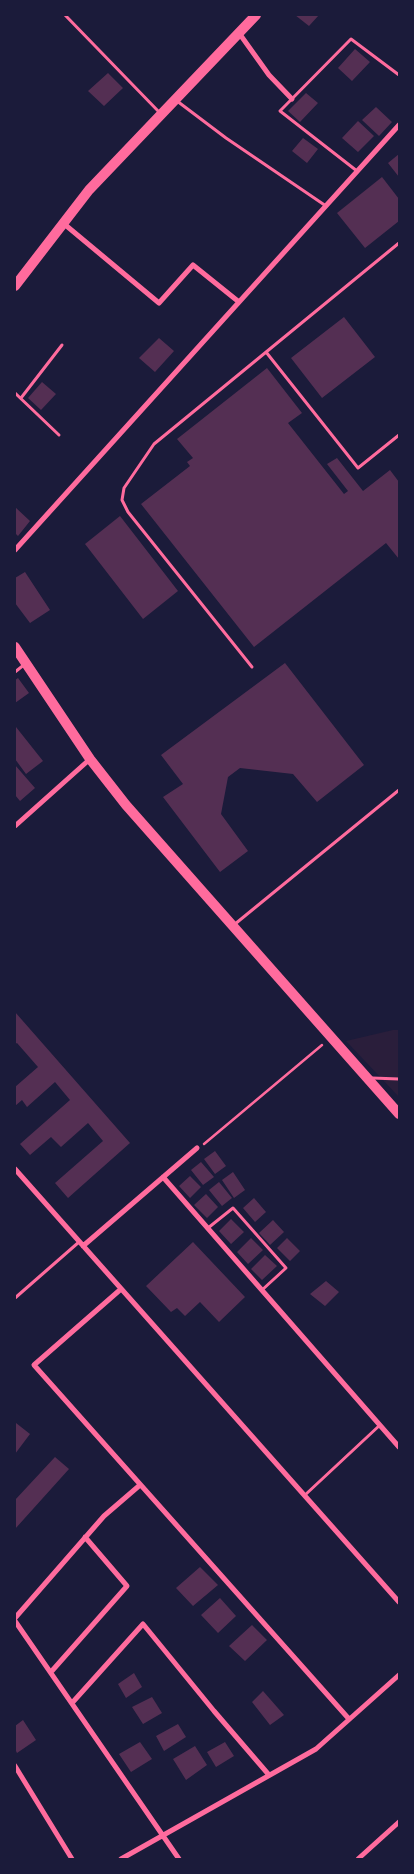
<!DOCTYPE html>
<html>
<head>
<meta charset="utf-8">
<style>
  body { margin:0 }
  #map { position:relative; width:414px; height:1874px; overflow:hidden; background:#1b1b3a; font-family:Mulish,sans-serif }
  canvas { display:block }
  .frame { position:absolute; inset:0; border:16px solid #1b1b3a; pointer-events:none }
</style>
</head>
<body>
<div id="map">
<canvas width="414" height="1874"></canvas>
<div class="frame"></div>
</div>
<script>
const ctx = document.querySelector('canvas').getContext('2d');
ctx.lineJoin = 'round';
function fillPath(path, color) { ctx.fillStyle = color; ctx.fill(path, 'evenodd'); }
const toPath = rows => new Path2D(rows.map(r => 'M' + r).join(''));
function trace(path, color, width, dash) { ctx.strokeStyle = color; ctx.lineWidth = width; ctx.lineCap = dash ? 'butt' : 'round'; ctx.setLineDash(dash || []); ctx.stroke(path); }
fillPath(toPath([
  [393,1030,399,1030,399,1097,346,1041]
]), '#2a1e3b');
fillPath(toPath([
  [295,15,319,15,309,26],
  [355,49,370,62,352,81,338,68],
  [108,73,123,88,104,106,88,91],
  [306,93,318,103,300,122,288,111],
  [376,107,392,122,379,136,362,120],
  [358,121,374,136,358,152,342,138],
  [303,138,318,149,307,163,292,151],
  [399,154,399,177,388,163],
  [382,177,399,199,399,221,365,248,337,213],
  [344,317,375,357,322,398,291,358],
  [159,338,174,351,155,372,139,358],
  [267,368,302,413,288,423,344,494,348,491,327,464,337,458,363,491,390,470,399,482,399,559,386,543,254,647,141,504,190,466,187,462,193,458,177,439],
  [42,382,56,394,41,410,28,398],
  [15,507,30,521,18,536,15,533],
  [120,516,178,591,143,619,85,544],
  [25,572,50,610,30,623,15,603,15,578],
  [285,663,364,765,317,802,293,774,240,768,228,777,221,814,248,851,220,872,163,797,183,784,161,755],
  [18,678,29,693,15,703,15,680],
  [16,727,43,761,26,774,15,759],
  [15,765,35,788,20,801,15,795],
  [15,1012,130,1143,68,1198,55,1183,103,1141,88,1123,61,1147,51,1137,30,1155,20,1144,70,1100,55,1082,27,1107,22,1100,15,1106,15,1087,38,1067,17,1043,15,1044],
  [215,1151,226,1166,215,1174,204,1159],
  [201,1162,214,1177,203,1185,191,1170],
  [233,1172,245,1190,234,1198,222,1180],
  [190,1176,201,1187,190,1198,179,1186],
  [219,1182,232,1198,222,1206,209,1190],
  [206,1194,218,1207,207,1218,194,1205],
  [254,1198,266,1212,255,1222,243,1208],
  [231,1219,244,1232,231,1244,219,1231],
  [273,1220,284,1232,270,1245,259,1233],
  [251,1238,263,1250,248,1264,237,1252],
  [287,1238,300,1251,290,1261,277,1248],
  [193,1242,245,1297,219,1322,200,1302,185,1316,177,1308,171,1312,146,1286],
  [265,1255,277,1266,262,1280,251,1269],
  [326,1281,339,1292,325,1306,310,1294],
  [16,1423,30,1434,15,1454,15,1425],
  [55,1457,69,1469,15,1529,15,1500],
  [200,1567,218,1585,193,1606,176,1588],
  [220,1598,236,1616,218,1633,201,1615],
  [252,1625,267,1640,245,1661,229,1646],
  [134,1673,142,1687,126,1698,118,1684],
  [263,1691,284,1715,270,1725,252,1702],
  [152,1697,162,1713,143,1724,132,1707],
  [23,1720,36,1740,17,1753,15,1749,15,1726],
  [178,1724,186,1737,164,1751,156,1736],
  [140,1742,152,1759,131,1772,119,1754],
  [225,1742,234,1756,216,1767,207,1752],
  [195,1746,207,1765,186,1780,173,1759]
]), '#542f53');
trace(toPath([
  [204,1144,322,1045]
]), '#ff6b9d', 2.5);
trace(toPath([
  [65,15,160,113],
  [177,101,226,138,326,206],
  [357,171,280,111,351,39,399,75],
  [266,352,358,468,399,435],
  [15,393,59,435],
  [21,398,62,345],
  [252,667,128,512,122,500,124,488,154,444,399,243],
  [15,672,25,664],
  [235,924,399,790],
  [372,1078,399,1079],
  [208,1228,233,1208,286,1268,262,1290],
  [15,1298,79,1242],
  [305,1495,380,1425]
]), '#ff6b9d', 3);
trace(toPath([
  [239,33,269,75,292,99],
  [63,223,159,303,193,265,239,302],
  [15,550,399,125],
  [15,826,90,759],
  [15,1169,399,1602],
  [163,1177,399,1447],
  [83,1246,197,1148],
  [121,1289,34,1365,349,1719],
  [15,1618,104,1516,140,1485],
  [15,1621,179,1859],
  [51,1672,127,1586,85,1537],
  [72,1703,143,1624,214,1711,269,1775],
  [15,1766,72,1859],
  [121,1859,316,1749,399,1675],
  [358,1859,399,1822]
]), '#ff6b9d', 5);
trace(toPath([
  [15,286,89,190,256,15],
  [15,647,90,759,126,805,399,1114]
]), '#ff6b9d', 10);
</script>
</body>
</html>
